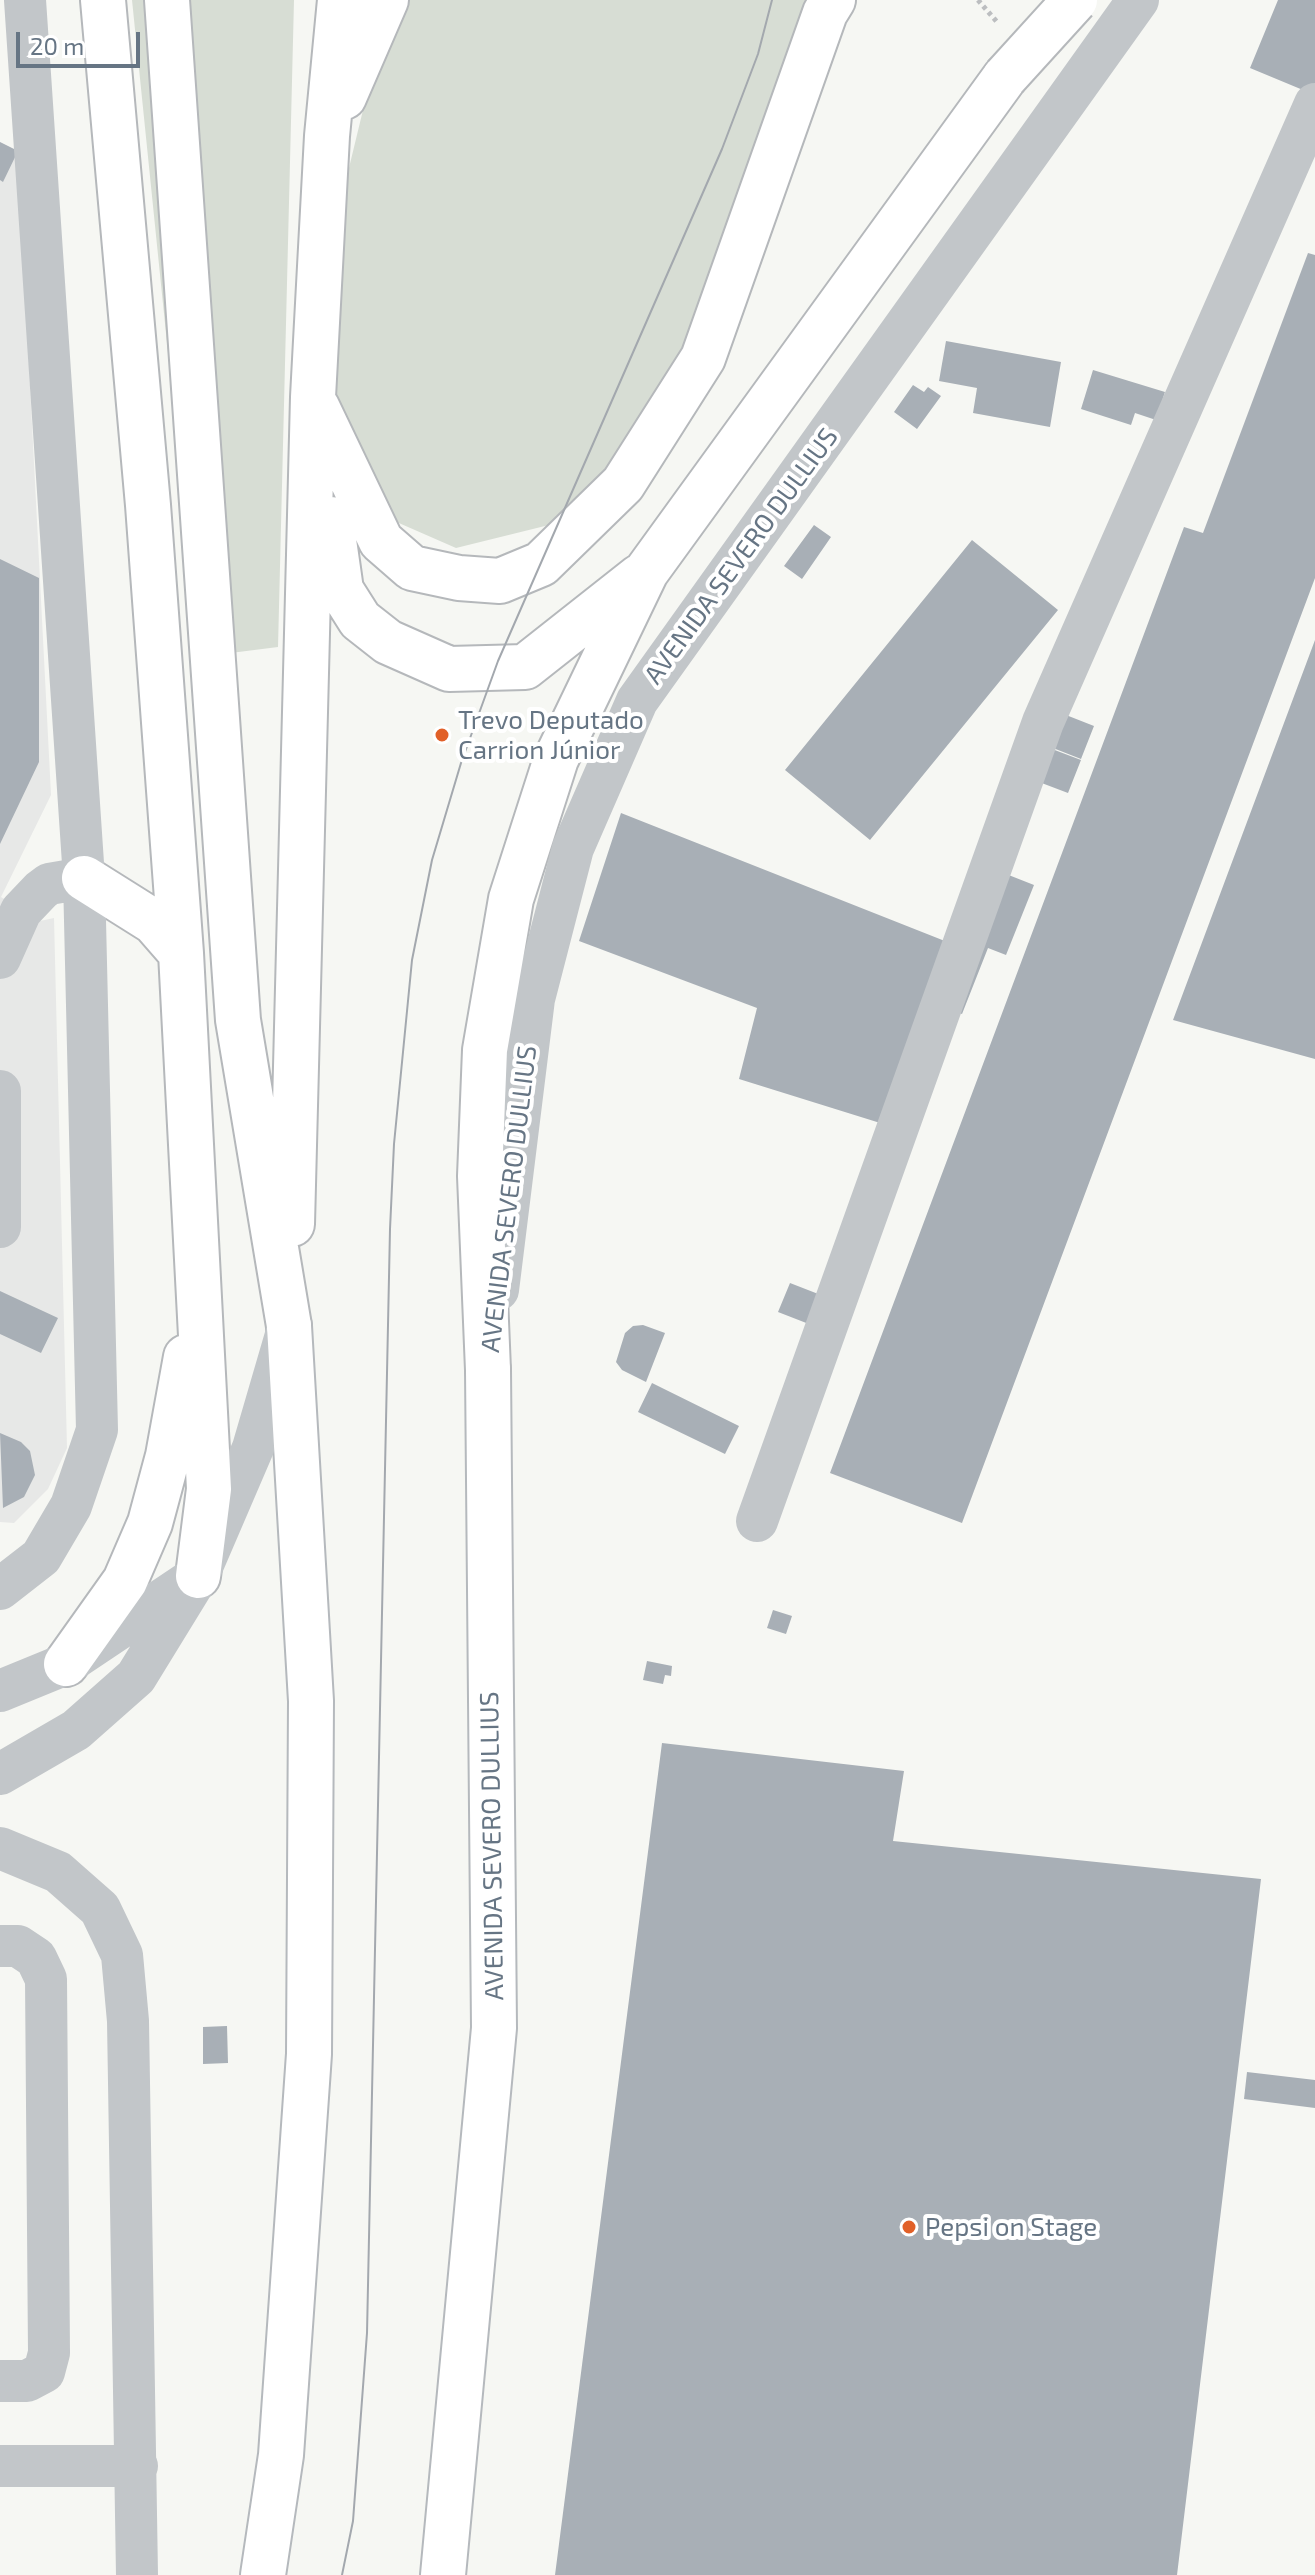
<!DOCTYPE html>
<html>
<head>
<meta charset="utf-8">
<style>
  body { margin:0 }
  #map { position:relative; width:1315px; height:2575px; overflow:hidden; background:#f6f7f3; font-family:"Exo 2",sans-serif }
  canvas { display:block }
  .scale { position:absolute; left:16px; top:32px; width:124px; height:36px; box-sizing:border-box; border:4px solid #667584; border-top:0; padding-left:10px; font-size:24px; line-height:28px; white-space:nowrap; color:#667584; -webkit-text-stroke:6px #fff; paint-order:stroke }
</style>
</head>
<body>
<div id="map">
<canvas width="1315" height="2575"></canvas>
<div class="scale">20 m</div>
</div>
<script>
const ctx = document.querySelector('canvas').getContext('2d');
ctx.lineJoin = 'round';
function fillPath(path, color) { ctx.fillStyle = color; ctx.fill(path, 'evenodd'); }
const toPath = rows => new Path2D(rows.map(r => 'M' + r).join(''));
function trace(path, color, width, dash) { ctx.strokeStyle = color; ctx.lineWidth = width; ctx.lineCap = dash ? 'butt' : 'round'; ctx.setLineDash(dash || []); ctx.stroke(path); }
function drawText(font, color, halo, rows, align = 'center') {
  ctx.font = font + ' "Exo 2",sans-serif'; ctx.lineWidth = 8; ctx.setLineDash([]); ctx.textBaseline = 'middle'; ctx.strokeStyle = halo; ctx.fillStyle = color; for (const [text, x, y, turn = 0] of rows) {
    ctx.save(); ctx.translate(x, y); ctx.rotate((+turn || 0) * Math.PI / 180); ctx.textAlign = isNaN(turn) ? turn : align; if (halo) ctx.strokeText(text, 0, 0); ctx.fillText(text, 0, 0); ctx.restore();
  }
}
fillPath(toPath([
  [0,142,18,151,51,795,1,897,40,921,54,918,67,1448,48,1489,14,1523,0,1522]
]), '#e7e8e7');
fillPath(toPath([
  [132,0,294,0,278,647,199,657],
  [407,0,809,0,699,322,624,451,549,525,456,548,392,520,331,385,340,205,371,77]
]), '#d7ddd4');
fillPath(toPath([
  [1278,0,1315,0,1315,95,1250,68],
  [0,142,18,151,3,182,0,180],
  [1308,253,1315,255,1315,578,962,1523,830,1473,1184,527,1203,533],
  [946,341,1061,362,1050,427,973,413,977,388,939,381],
  [1093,370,1165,392,1156,420,1135,413,1131,425,1081,409],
  [913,385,924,392,928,387,941,396,917,429,894,412],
  [814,525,831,537,802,579,784,566],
  [972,540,1058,610,870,840,785,770],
  [0,559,39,578,39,762,0,844],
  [1315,640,1315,1059,1173,1020],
  [1066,715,1094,726,1081,759,1053,748],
  [1052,749,1081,760,1068,793,1039,782],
  [621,813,960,947,893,1127,739,1079,757,1008,579,941],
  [1001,872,1034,885,1006,955,988,948,962,1014,944,1007],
  [790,1283,826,1297,814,1326,778,1312],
  [0,1291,58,1318,41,1353,0,1334],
  [643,1325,665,1333,646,1382,622,1370,616,1362,625,1333,633,1326],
  [652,1383,739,1426,725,1454,638,1412],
  [0,1433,21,1442,30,1451,35,1475,24,1497,3,1508],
  [773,1610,792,1616,786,1634,767,1628],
  [647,1661,672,1666,671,1676,665,1675,663,1684,643,1680],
  [662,1743,904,1771,893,1841,1261,1879,1177,2575,555,2575],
  [227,2026,228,2063,203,2064,203,2027],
  [1247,2072,1315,2080,1315,2108,1244,2099]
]), '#a8afb6');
const major = toPath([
  [263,2575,281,2455,309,2054,311,1701,289,1326],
  [443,2575,494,2028,488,1370]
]);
const highway = toPath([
  [103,0,148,505,181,953,209,1489,198,1576],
  [167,0,238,1020,289,1326],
  [344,97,386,0],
  [317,407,381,541,412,568,459,578,500,581,541,564,623,484,703,358,825,13,833,0],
  [331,519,341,590,360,620,388,642,449,669,525,667,639,577],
  [84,878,154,922,181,953],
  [292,1224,313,397,327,136,340,0],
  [488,1370,480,1176,485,1050,511,899,556,759,646,572,1005,77],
  [66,1664,125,1581,150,1523,168,1456,186,1357]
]);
trace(major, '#b5b9bd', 48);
trace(highway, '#b5b8bb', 48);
trace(toPath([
  [978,0,997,22]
]), '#bcbec0', 5, [4, 4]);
trace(toPath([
  [0,958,21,911,41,890,49,884,84,878],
  [0,1091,0,1227],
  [498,1290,534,999,573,848,637,701,1138,0],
  [757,1521,1043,722,1315,104],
  [0,1589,41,1557,71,1506,97,1430,84,878,25,0],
  [0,1691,66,1664,187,1583],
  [0,1774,76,1730,136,1677,198,1576,253,1448,286,1335],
  [0,1848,58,1872,100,1909,122,1955,128,2021,137,2575],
  [0,1946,18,1946,36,1958,46,1979,49,2353,44,2372,27,2381,0,2381],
  [0,2466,137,2466]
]), '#c2c6c9', 42);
trace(major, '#fff', 44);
trace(highway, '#fff', 44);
trace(toPath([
  [342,2575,353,2521,367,2333,390,1229,394,1144,412,960,432,860,461,763,498,661,722,149,758,54,772,0]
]), '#a3a8ae', 2);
const highwayBridge = toPath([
  [1005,77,1075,0]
]);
trace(highwayBridge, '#b5b8bb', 48, []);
trace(highwayBridge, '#fff', 44);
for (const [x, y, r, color] of [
  [442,735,8,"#e16028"],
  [909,2227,8,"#e16028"]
]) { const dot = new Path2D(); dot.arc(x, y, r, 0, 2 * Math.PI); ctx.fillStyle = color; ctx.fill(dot); trace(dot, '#fff', 3); }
drawText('26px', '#667584', '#fff', [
  ["AVENIDA SEVERO DULLIUS",741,556,-54],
  ["AVENIDA SEVERO DULLIUS",509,1199,-83],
  ["AVENIDA SEVERO DULLIUS",492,1846,-91]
]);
drawText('26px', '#667584', '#fff', [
  ["Trevo Deputado",458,720],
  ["Carrion Júnior",458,750],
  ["Pepsi on Stage",925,2227]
], 'left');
</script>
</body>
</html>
